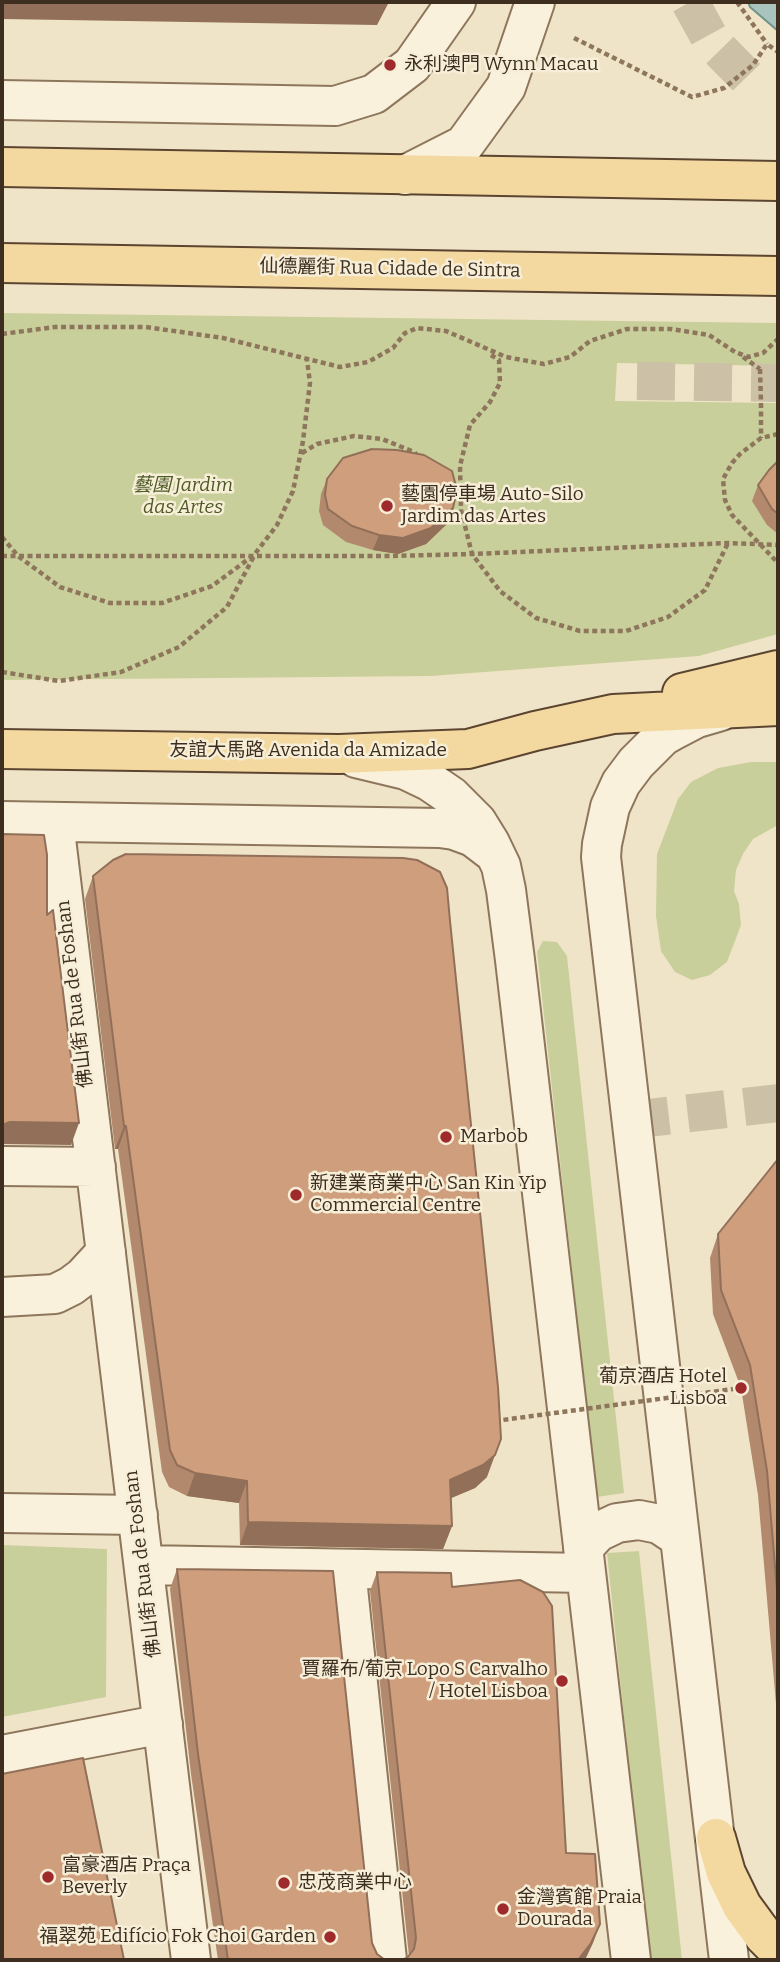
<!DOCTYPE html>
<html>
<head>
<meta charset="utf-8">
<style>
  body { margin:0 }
  #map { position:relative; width:780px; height:1962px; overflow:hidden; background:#f0e4c8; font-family:Bitter,serif }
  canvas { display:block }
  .frame { position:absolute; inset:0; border:4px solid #3d2e20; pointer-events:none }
</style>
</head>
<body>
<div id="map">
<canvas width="780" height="1962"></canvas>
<div class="frame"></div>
</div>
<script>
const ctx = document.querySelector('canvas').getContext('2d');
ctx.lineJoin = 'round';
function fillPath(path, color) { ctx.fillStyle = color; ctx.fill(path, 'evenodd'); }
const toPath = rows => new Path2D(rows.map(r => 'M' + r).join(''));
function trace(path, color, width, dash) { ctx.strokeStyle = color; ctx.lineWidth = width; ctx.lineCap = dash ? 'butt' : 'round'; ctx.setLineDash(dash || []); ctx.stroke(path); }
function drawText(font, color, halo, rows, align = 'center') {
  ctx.font = font + ' Bitter,"Noto Sans SC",serif'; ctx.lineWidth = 5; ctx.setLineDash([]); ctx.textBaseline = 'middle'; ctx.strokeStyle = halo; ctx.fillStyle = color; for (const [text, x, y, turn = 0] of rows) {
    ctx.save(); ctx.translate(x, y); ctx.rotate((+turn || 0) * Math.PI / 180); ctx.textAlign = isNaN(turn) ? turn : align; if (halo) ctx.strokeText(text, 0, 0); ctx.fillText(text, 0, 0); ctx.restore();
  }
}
fillPath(toPath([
  [2,313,778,323,778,366,617,363,615,401,778,403,778,634,699,656,431,676,2,680],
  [751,762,778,762,778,825,753,839,743,854,736,870,734,891,739,904,741,925,727,962,710,975,692,980,675,972,661,951,656,916,657,854,678,799,691,782,718,768],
  [543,941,557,942,567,956,624,1493,597,1497,537,952],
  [2,1545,107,1549,106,1697,2,1717],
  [639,1551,682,1960,649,1960,607,1553]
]), '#c9cf9b');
const water = toPath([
  [748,2,778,2,778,31,750,7,748,2]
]);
fillPath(water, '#a9c4bc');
trace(water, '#6f938a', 2);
trace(toPath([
  [690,2,712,42,755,86],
  [637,381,778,383],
  [631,1120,778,1103]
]), '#ccc0a6', 38, [38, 19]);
const minor = toPath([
  [2,100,335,106,374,94,412,65,456,2],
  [405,175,464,145,506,87,535,2],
  [721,711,697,718,674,730,663,736,636,763,621,783,610,807,602,844,601,857,729,1960],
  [356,758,406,770,429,781,451,796,477,822,490,843,501,866,506,890,515,960,631,1960],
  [2,821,440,828,454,830,473,837,494,853],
  [54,822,191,1960],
  [2,1166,96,1167],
  [2,1297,55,1294,71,1286,83,1277,106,1252],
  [2,1513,138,1515],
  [583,1548,598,1532,617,1523,639,1520,659,1524,680,1538],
  [144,1565,586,1573],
  [346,1569,387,1960],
  [2,1755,163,1724]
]);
const major = toPath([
  [2,167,778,181],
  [2,263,778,276],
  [682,693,778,670],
  [2,749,339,754,468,749,535,731,613,714,778,706],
  [716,1838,726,1873,742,1906,764,1936,778,1950]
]);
trace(minor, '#8d765c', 42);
trace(major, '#5b4430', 42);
trace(toPath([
  [737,2,767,44],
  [574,38,692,97,724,88,753,65,767,44,778,52],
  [2,334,55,327,146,327,223,338,340,367,368,362,393,348,405,333,417,328,446,331,506,357,544,364,570,357,590,341,627,329,671,329,709,335,735,352,748,357,763,353,778,339],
  [491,355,499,360,500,383,490,402,470,425,460,466,461,510,472,554,500,591,536,618,580,631,626,631,668,617,705,590,728,543],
  [743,357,760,369],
  [761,403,761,438],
  [778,434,761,438,740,454,732,463,723,479,725,500,732,515,778,563],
  [302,453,317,444,354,436,382,439,414,452,418,456],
  [2,537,18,556,60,587,110,603,162,603,212,586,254,555,277,525,293,491,303,441,310,383,307,360],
  [2,556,390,556,472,554,728,543,778,545],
  [2,672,59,681,121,672,179,647,227,607,254,556]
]), '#8d765c', 4.5, [5, 3.5]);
trace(minor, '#faf1dc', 38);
trace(major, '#f3d9a0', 38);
trace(toPath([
  [760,369,761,403],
  [495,1421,741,1388]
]), '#8d765c', 4.5, [5, 3.5]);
fillPath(toPath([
  [778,461,778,534,767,525,752,501,758,485],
  [327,479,453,508,448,523,426,544,398,554,373,550,346,542,323,525,319,511,321,494],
  [93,876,487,1477,475,1488,451,1498,452,1526,443,1549,240,1545,239,1503,187,1496,169,1487,162,1472,118,1149,115,1149,85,899],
  [778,1159,778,1727,758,1495,741,1388,713,1314,710,1258,718,1234],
  [177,1569,372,1943,377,1954,385,1960,218,1960,191,1774,170,1589],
  [377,1572,452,1587,566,1853,593,1943,407,1958,409,1956,370,1591]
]), '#b2896c');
fillPath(toPath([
  [2,2,389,2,377,25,2,19],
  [453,508,448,523,426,544,398,554,373,550,379,535],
  [10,1122,79,1123,71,1145,2,1144,2,1125],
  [124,1126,126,1126,118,1149,115,1149],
  [495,1455,487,1477,475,1488,442,1502,450,1480],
  [195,1473,247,1481,239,1503,187,1496],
  [248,1522,452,1526,443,1549,240,1545],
  [600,1924,593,1943,585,1960,578,1960]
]), '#916f58');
const building = toPath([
  [372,449,397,450,424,455,452,471,457,490,453,508,431,528,403,538,379,535,352,526,328,509,325,495,327,479,343,458,372,449],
  [778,461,778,514,772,509,758,485,769,470,778,461],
  [2,834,44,835,47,855,47,915,53,910,79,1123,10,1122,2,1125,2,834],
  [126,854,403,858,417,860,440,872,447,888,450,921,498,1387,501,1439,495,1455,483,1465,450,1480,452,1526,248,1522,247,1481,195,1473,177,1465,170,1450,126,1126,124,1126,93,876,113,860,126,854],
  [778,1159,778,1602,767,1471,750,1365,721,1290,718,1234,778,1159],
  [177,1569,333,1571,372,1943,377,1954,385,1960,228,1960,198,1754,177,1569],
  [377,1572,451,1573,452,1587,520,1580,543,1592,552,1606,566,1853,595,1854,600,1924,591,1943,578,1960,401,1960,407,1958,414,1949,416,1938,377,1572],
  [83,1758,124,1960,2,1960,2,1774,83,1758]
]);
fillPath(building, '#cf9f7d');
trace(building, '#916f58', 2);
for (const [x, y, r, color] of [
  [390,65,7,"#9e2a2b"],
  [387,506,7,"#9e2a2b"],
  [446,1137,7,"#9e2a2b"],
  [296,1195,7,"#9e2a2b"],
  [741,1388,7,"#9e2a2b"],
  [562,1681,7,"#9e2a2b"],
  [48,1877,7,"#9e2a2b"],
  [284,1883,7,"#9e2a2b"],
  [503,1909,7,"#9e2a2b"],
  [330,1937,7,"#9e2a2b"]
]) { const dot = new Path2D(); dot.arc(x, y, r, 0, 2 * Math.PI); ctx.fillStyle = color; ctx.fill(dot); trace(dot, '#f7eed8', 2.5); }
drawText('19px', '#3d2e20', '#f7eed8', [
  ["永利澳門 Wynn Macau",404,65],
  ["藝園停車場 Auto-Silo",401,495],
  ["Jardim das Artes",401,517],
  ["Marbob",460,1137],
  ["新建業商業中心 San Kin Yip",310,1184],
  ["Commercial Centre",310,1206],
  ["葡京酒店 Hotel",727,1377,"right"],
  ["Lisboa",727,1399,"right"],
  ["賈羅布/葡京 Lopo S Carvalho",548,1670,"right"],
  ["/ Hotel Lisboa",548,1692,"right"],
  ["富豪酒店 Praça",62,1866],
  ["Beverly",62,1888],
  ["忠茂商業中心",298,1883],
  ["金灣賓館 Praia",517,1898],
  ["Dourada",517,1920],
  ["福翠苑 Edifício Fok Choi Garden",316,1937,"right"]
], 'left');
drawText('19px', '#3d2e20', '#f7eed8', [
  ["仙德麗街 Rua Cidade de Sintra",390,269,1],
  ["友誼大馬路 Avenida da Amizade",308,751],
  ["佛山街 Rua de Foshan",75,994,-97],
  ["佛山街 Rua de Foshan",143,1564,-97]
]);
drawText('italic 19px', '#4d5a26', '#f7eed8', [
  ["藝園 Jardim",183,486],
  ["das Artes",183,508]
]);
</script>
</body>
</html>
